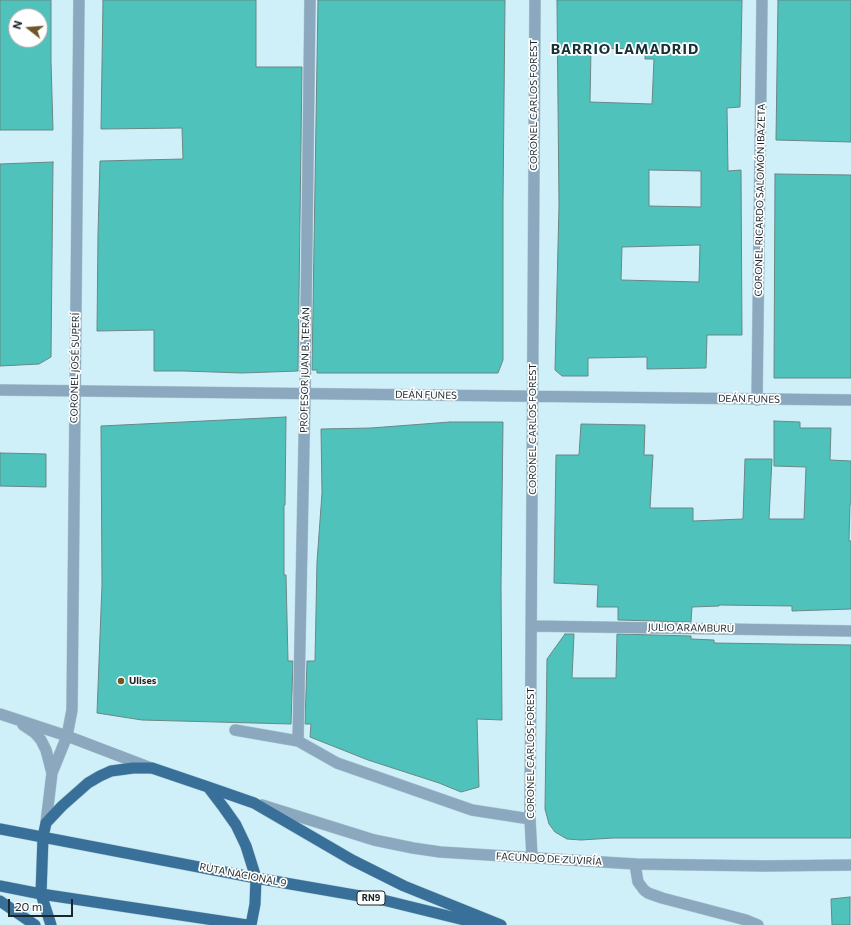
<!DOCTYPE html>
<html>
<head>
<meta charset="utf-8">
<style>
  body { margin:0 }
  #map { position:relative; width:851px; height:925px; overflow:hidden; background:#cff0f9; font-family:Commissioner,sans-serif }
  canvas { display:block }
  .north { position:absolute; left:8px; top:8px; width:40px; height:40px; box-sizing:border-box; background:#fff; border:1px solid #a4a9aa; border-radius:50%; rotate:287deg; font-size:11px; font-weight:700; line-height:16px; text-align:center; color:#1b272b }
  .north::after { content:''; display:block; margin:auto; width:14px; height:18px; background:#6e5827; clip-path:polygon(50% 0,100% 100%,50% 72%,0 100%) }
  .scale { position:absolute; left:8px; top:899px; width:65px; height:18px; box-sizing:border-box; border:2px solid #1b272b; border-top:0; padding-left:5px; font-size:12px; line-height:14px; white-space:nowrap; color:#1b272b; -webkit-text-stroke:3px #fff; paint-order:stroke }
</style>
</head>
<body>
<div id="map">
<canvas width="851" height="925"></canvas>
<div class="north">N</div>
<div class="scale">20 m</div>
</div>
<script>
const ctx = document.querySelector('canvas').getContext('2d');
ctx.lineJoin = 'round';
function fillPath(path, color) { ctx.fillStyle = color; ctx.fill(path, 'evenodd'); }
const toPath = rows => new Path2D(rows.map(r => 'M' + r).join(''));
function trace(path, color, width, dash) { ctx.strokeStyle = color; ctx.lineWidth = width; ctx.lineCap = dash ? 'butt' : 'round'; ctx.setLineDash(dash || []); ctx.stroke(path); }
function drawText(font, color, halo, rows, align = 'center') {
  ctx.font = font + ' Commissioner,sans-serif'; ctx.lineWidth = 3.5; ctx.setLineDash([]); ctx.textBaseline = 'middle'; ctx.strokeStyle = halo; ctx.fillStyle = color; for (const [text, x, y, turn = 0] of rows) {
    ctx.save(); ctx.translate(x, y); ctx.rotate((+turn || 0) * Math.PI / 180); ctx.textAlign = isNaN(turn) ? turn : align; if (halo) ctx.strokeText(text, 0, 0); ctx.fillText(text, 0, 0); ctx.restore();
  }
}
const building = toPath([
  [0,0,51,0,51,61,53,130,0,130,0,0],
  [16,16,40,16,40,40,16,40,16,16],
  [103,0,256,0,256,67,302,67,298,371,242,373,184,371,154,371,154,330,97,331,98,234,100,161,183,159,182,128,101,129,103,0],
  [318,0,505,0,503,203,503,360,498,373,317,373,317,370,312,370,318,0],
  [557,0,742,0,740,107,727,108,728,171,741,170,742,335,707,335,706,368,647,369,647,357,588,358,588,376,562,376,555,370,559,205,557,0],
  [645,48,645,59,654,59,652,104,590,102,591,49,645,48],
  [649,170,701,171,701,207,649,206,649,170],
  [700,245,699,282,621,280,622,247,700,245],
  [778,0,851,0,851,142,776,140,778,0],
  [53,162,51,357,39,364,0,366,0,164,53,162],
  [775,174,851,175,851,378,774,378,775,174],
  [286,417,285,505,284,505,284,575,286,575,288,661,293,661,291,724,142,720,97,713,102,585,101,426,286,417],
  [774,421,800,422,800,428,831,428,830,460,851,461,851,504,850,504,849,541,851,541,851,609,792,611,792,606,719,605,719,606,692,607,691,622,618,620,618,607,597,607,598,585,554,583,556,455,579,455,581,424,645,425,644,455,653,455,650,508,693,508,693,521,743,519,745,459,772,459,769,519,804,519,806,467,774,466,774,421],
  [450,422,503,422,501,586,502,720,477,719,479,787,461,792,439,783,368,760,310,737,311,724,305,724,307,661,315,661,317,562,322,493,321,429,371,428,450,422],
  [0,453,46,454,46,487,0,486,0,453],
  [565,634,574,634,572,678,616,678,617,634,691,636,691,639,714,640,714,643,851,645,851,838,613,838,581,840,567,839,555,832,549,824,545,809,547,659,565,634],
  [850,897,850,925,832,925,831,899,850,897]
]);
fillPath(building, '#4fc2bb');
trace(building, '#688885', 1);
const minor = toPath([
  [0,390,851,400],
  [757,400,762,0],
  [531,626,851,631],
  [235,730,298,741,337,763,472,810,530,819],
  [298,741,305,393,310,0],
  [532,857,530,819,535,0],
  [635,864,638,882,644,890,648,893,662,898,746,920,758,925]
]);
const tertiary = toPath([
  [0,714,67,736,151,768],
  [23,725,35,733,41,740,46,750,52,773,46,823],
  [52,773,67,736,72,710,79,0],
  [262,805,374,840,413,848,440,852,635,864,765,866,851,865]
]);
const primary = toPath([
  [208,787,254,803,352,860,404,886,501,925],
  [0,829,256,878,383,900,485,925],
  [0,886,41,894,247,925],
  [0,901,35,925],
  [51,925,41,894,43,837,46,823,62,806,88,783,100,776,111,771,133,768,152,768,208,787,224,808,236,825,246,846,256,878,255,904,251,925]
]);
trace(minor, '#afccd4', 12);
trace(tertiary, '#afccd4', 12);
trace(primary, '#afccd4', 12);
trace(minor, '#8ba8bf', 11);
trace(tertiary, '#8ba8bf', 11);
trace(primary, '#38709a', 11);
for (const [x, y, r, color] of [
  [121,681,4,"#6e5827"]
]) { const dot = new Path2D(); dot.arc(x, y, r, 0, 2 * Math.PI); ctx.fillStyle = color; ctx.fill(dot); trace(dot, '#fff', 1.5); }
for (const [x, y, w] of [
  [371,898,28]
]) { const box = new Path2D(); box.roundRect(x - w / 2, y - 7, w, 14, 3); ctx.fillStyle = '#fff'; ctx.fill(box); trace(box, '#1b272b', 1); }
drawText('bold 9px', '#1b272b', null, [
  ["RN9",371,898]
]);
drawText('10px', '#1b272b', '#fff', [
  ["CORONEL CARLOS FOREST",534,105,-90],
  ["CORONEL RICARDO SALOMÓN IBAZETA",760,200,-89],
  ["CORONEL JOSÉ SUPERÍ",75,368,-89],
  ["PROFESOR JUAN B. TERÁN",305,370,-89],
  ["DEÁN FUNES",426,395,1],
  ["DEÁN FUNES",749,399,1],
  ["CORONEL CARLOS FOREST",533,429,-90],
  ["JULIO ARAMBURU",691,628,1],
  ["CORONEL CARLOS FOREST",531,753,-90],
  ["FACUNDO DE ZUVIRÍA",549,859,3],
  ["RUTA NACIONAL 9",243,875,11]
]);
drawText('bold 10px', '#1b272b', '#fff', [
  ["Ulises",129,681]
], 'left');
ctx.letterSpacing = '1px';
drawText('bold 14px', '#143138', '#fff', [
  ["BARRIO LAMADRID",625,49]
]);
ctx.letterSpacing = '0px';
</script>
</body>
</html>
